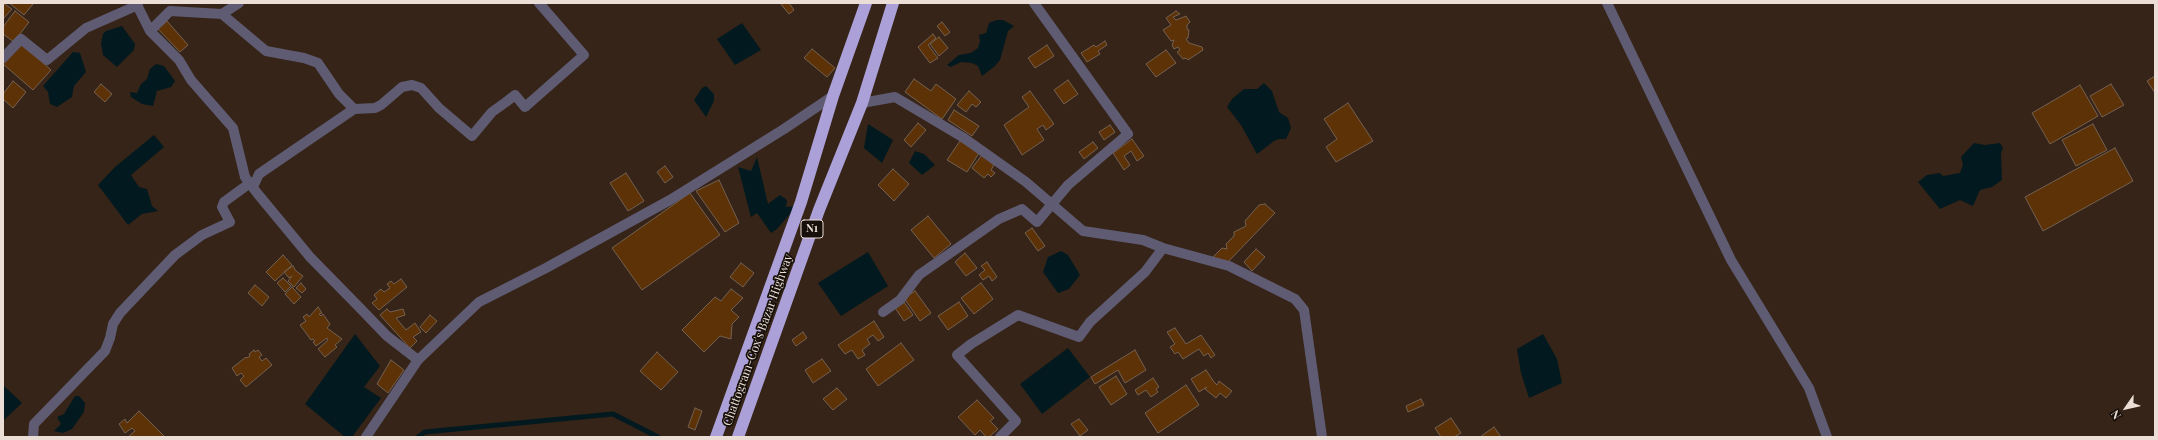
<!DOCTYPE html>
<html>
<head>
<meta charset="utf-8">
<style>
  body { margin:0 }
  #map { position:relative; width:2158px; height:440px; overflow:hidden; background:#352417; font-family:"Playfair Display",serif }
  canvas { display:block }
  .frame { position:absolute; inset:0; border:4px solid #eaded6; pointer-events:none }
  .north { position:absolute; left:2106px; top:388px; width:40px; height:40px; -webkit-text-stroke:3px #170f09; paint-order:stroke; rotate:236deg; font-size:11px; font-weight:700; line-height:16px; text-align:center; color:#eaded6 }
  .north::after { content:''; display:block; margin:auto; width:14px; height:18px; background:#eaded6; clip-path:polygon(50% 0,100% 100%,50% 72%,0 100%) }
</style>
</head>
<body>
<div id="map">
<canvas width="2158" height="440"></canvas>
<div class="frame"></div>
<div class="north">N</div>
</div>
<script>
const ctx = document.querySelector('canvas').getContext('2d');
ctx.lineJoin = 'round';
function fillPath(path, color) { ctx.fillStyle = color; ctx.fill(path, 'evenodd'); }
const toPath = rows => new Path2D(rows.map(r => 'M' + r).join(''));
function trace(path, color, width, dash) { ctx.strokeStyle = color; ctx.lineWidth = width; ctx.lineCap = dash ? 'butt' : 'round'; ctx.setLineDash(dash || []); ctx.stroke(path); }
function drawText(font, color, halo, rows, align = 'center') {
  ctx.font = font + ' "Playfair Display",serif'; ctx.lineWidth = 3.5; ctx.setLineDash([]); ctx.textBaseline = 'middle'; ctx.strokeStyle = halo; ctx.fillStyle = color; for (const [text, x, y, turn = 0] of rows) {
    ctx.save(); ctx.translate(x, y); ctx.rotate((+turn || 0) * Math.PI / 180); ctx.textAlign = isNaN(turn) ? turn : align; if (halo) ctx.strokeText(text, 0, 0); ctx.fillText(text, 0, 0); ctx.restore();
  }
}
fillPath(toPath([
  [997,20,1003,20,1014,26,1008,31,1000,60,995,66,982,76,978,66,972,63,961,62,951,67,947,65,959,55,971,53,978,48,980,41,979,35,986,33,989,23],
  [742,23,761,50,735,65,717,39],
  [122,26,135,44,134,50,117,67,103,55,101,43,103,34,106,31],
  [73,52,80,53,86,72,74,86,72,97,57,107,50,104,48,92,43,86],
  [156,64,164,66,175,81,171,87,157,91,153,106,142,104,131,97,130,92,137,93,141,84,147,79,150,69],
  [1264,83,1272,91,1279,112,1288,118,1291,128,1286,139,1279,139,1274,141,1257,154,1241,125,1227,107,1232,99,1244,89,1257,89],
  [706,86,714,94,714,101,706,117,694,100,702,88],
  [868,124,893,140,882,163,864,148],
  [154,135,164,147,131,175,139,187,147,189,152,206,158,211,142,214,128,225,98,185,115,167],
  [1974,143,1985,145,2000,143,2003,148,2001,153,2002,180,1992,187,1980,190,1973,206,1960,200,1940,209,1918,182,1927,175,1940,173,1943,176,1960,173,1963,165,1961,157],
  [915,151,924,154,935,165,922,175,909,163],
  [757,157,768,204,780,195,787,200,786,207,797,206,777,229,771,233,757,213,751,217,738,167,751,171],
  [1061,251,1068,255,1080,275,1069,289,1058,293,1043,272,1048,257],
  [868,252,888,286,841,316,818,283],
  [355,334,380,366,364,387,381,398,352,437,345,437,305,404],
  [1543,334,1557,359,1562,383,1529,398,1521,373,1517,349],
  [1068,348,1090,377,1042,414,1020,384],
  [3,385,22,403,3,421],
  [75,396,79,396,85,403,84,412,72,429,63,433,54,431,61,424,57,417,64,414]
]), '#021a1f');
trace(toPath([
  [418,437,425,432,613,414,658,437]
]), '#021a1f', 5);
const building = toPath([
  [3,3,12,9,3,19,3,3],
  [9,3,31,3,33,4,24,15,9,3],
  [780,3,789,3,794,10,789,14,780,3],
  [15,11,29,22,14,42,3,34,3,27,15,11],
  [1176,11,1180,14,1173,17,1176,20,1186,16,1190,22,1187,25,1187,29,1189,30,1188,38,1186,39,1189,43,1202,47,1203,50,1188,60,1186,58,1183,59,1177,52,1180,50,1178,47,1174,49,1172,45,1174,40,1171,41,1163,30,1171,25,1166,18,1176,11],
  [167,21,188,45,180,52,158,29,167,21],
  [942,22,950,32,945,36,937,26,942,22],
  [933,34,936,38,928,45,938,58,930,63,918,47,933,34],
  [939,37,948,48,939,56,930,44,939,37],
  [1105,41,1107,45,1098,51,1100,54,1087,62,1081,53,1094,45,1096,47,1105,41],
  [21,43,51,70,33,90,3,64,21,43],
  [1047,45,1054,56,1035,68,1028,58,1047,45],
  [812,49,835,68,827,77,804,58,812,49],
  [1166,50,1176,63,1156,77,1146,64,1166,50],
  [2155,76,2155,93,2147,81,2155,76],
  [914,79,931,91,936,84,956,99,942,119,905,92,914,79],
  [1068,80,1078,94,1064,104,1054,90,1068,80],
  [13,81,26,92,13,108,3,99,3,94,13,81],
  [101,84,112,94,105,102,94,92,101,84],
  [2111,84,2124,105,2102,117,2090,96,2111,84],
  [2080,85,2098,116,2050,144,2032,113,2080,85],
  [969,91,981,102,976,107,972,104,966,112,957,105,969,91],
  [1030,91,1054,124,1046,130,1043,125,1037,129,1044,140,1022,155,1004,125,1029,107,1022,97,1030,91],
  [1348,103,1373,141,1336,162,1326,147,1337,139,1324,119,1348,103],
  [954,110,979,126,972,136,948,120,954,110],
  [918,123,926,130,911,147,904,140,918,123],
  [2093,124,2107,150,2076,166,2062,140,2093,124],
  [1110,125,1115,132,1104,140,1099,132,1110,125],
  [1132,139,1144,156,1137,161,1131,151,1124,156,1130,165,1124,170,1113,153,1132,139],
  [960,141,979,153,967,172,947,160,960,141],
  [1093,142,1098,148,1084,159,1079,152,1093,142],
  [2115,148,2133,181,2043,231,2025,197,2115,148],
  [982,155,994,165,991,170,995,173,991,177,988,174,984,178,972,168,982,155],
  [665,166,673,177,665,183,657,172,665,166],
  [893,169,909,184,894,201,878,185,893,169],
  [626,173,644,201,628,211,610,183,626,173],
  [719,180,739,223,725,232,696,191,719,180],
  [690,193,720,235,642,290,612,248,690,193],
  [1265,204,1275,213,1227,263,1213,257,1222,248,1227,249,1226,244,1234,236,1234,232,1246,226,1245,221,1259,205,1265,204],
  [928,216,951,244,934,258,911,230,928,216],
  [1032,228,1045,246,1038,251,1025,233,1032,228],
  [1256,249,1265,257,1252,271,1244,262,1256,249],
  [965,253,977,268,966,276,955,262,965,253],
  [283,255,292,265,275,281,266,272,283,255],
  [987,262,997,277,992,281,989,276,983,280,979,275,985,270,981,266,987,262],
  [741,263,754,273,743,287,730,277,741,263],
  [293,266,296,271,303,276,294,287,288,281,292,276,289,278,284,272,293,266],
  [283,278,291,286,285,292,277,283,283,278],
  [401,279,407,287,379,310,372,303,377,299,374,295,381,289,384,292,390,288,387,284,391,281,394,284,401,279],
  [301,283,306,289,302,293,296,288,301,283],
  [981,283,993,299,974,314,961,298,981,283],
  [255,285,269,297,262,306,248,293,255,285],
  [292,287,301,297,294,304,285,294,292,287],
  [731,289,743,298,731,310,739,317,732,324,731,339,720,336,704,352,682,330,715,297,721,301,731,289],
  [915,291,931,313,920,321,904,298,915,291],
  [904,302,913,315,904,321,895,308,904,302],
  [959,302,968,316,948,330,938,316,959,302],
  [318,307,322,313,319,314,321,316,323,314,330,324,327,328,342,339,335,345,337,347,325,357,318,349,328,340,327,338,316,346,313,342,315,341,313,339,311,340,300,325,306,321,303,317,307,314,309,317,318,307],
  [387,309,390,312,403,309,405,315,396,318,406,330,415,323,421,332,413,337,417,341,410,348,380,315,387,309],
  [430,315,437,321,426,333,420,327,430,315],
  [874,321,884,337,878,341,873,335,867,339,870,344,862,350,865,355,858,359,852,350,845,354,838,345,874,321],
  [1175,328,1186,344,1201,335,1215,355,1211,358,1208,353,1204,356,1199,349,1183,359,1178,352,1175,354,1170,347,1175,344,1167,332,1175,328],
  [803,332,807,338,796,346,792,340,803,332],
  [901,343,914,360,878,386,866,369,901,343],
  [254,350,255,352,258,350,262,355,259,357,262,361,266,358,272,365,246,387,240,380,244,376,241,373,237,376,232,368,246,357,247,358,250,356,249,354,254,350],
  [1135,350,1146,370,1125,383,1118,370,1095,384,1091,377,1135,350],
  [657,352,678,372,661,390,640,371,657,352],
  [822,359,831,371,813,383,805,370,822,359],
  [391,360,404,370,388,393,377,384,391,360],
  [1206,370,1214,382,1217,385,1219,381,1232,391,1226,398,1220,393,1216,398,1205,389,1207,387,1199,392,1191,379,1206,370],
  [1116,376,1127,394,1111,405,1099,387,1116,376],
  [1153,378,1159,387,1156,389,1158,392,1151,397,1146,390,1138,395,1135,390,1153,378],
  [1186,385,1199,405,1158,433,1145,413,1186,385],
  [837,388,847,399,833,410,823,399,837,388],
  [1421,399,1424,405,1408,412,1406,406,1421,399],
  [977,400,994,418,990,421,998,429,989,437,986,437,980,430,975,435,958,417,977,400],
  [695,408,702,411,695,430,688,427,695,408],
  [139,411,165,437,128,437,135,431,132,428,125,433,119,424,125,419,127,423,139,411],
  [1451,418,1461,433,1454,437,1441,437,1435,428,1451,418],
  [1079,419,1088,430,1080,436,1071,424,1079,419],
  [1494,427,1501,437,1480,437,1494,427]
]);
fillPath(building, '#5d3206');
trace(building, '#746152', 1);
trace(toPath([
  [136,3,150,31,179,60,191,80,233,128,245,177,257,193,310,257,359,307,387,336,418,360],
  [1607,3,1731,260,1809,388,1827,437],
  [222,14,239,3],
  [150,31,170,11,222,14,266,51,304,58,318,63,339,94,354,109,375,108,381,105,402,87,412,85,421,88,439,108,472,136,492,112,506,102,515,95,525,107,584,55,539,3],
  [3,58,21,39,47,60,86,28,138,5],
  [862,103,895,97,964,138,1026,182,1083,231,1143,240,1163,248,1229,266,1295,299,1304,310,1322,437],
  [253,187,259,174,354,109],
  [883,312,900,300,919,275,999,219,1022,209,1037,222,1068,185,1128,134,1034,3],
  [33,437,34,424,105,351,110,338,113,324,120,313,175,255,202,235,230,222,222,207,224,202,250,183],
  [366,437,418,360,479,302,546,268,670,200,784,129,833,96],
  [1000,437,1016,421,957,355,971,344,1018,315,1079,337,1090,322,1145,272,1163,248]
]), '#5f5b72', 10);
trace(toPath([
  [716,437,801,202,833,96,866,3],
  [738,437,819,210,862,103,893,3]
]), '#aca0d8', 12);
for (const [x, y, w] of [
  [812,229,22]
]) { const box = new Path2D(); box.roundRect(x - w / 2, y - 9, w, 18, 3); ctx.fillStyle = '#170f09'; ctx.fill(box); trace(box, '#eaded6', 1); }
drawText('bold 11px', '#eaded6', null, [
  ["N1",812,229]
]);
drawText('12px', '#eaded6', '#170f09', [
  ["Chattogram-Cox's Bazar Highway",758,340,-70]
]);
</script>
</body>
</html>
